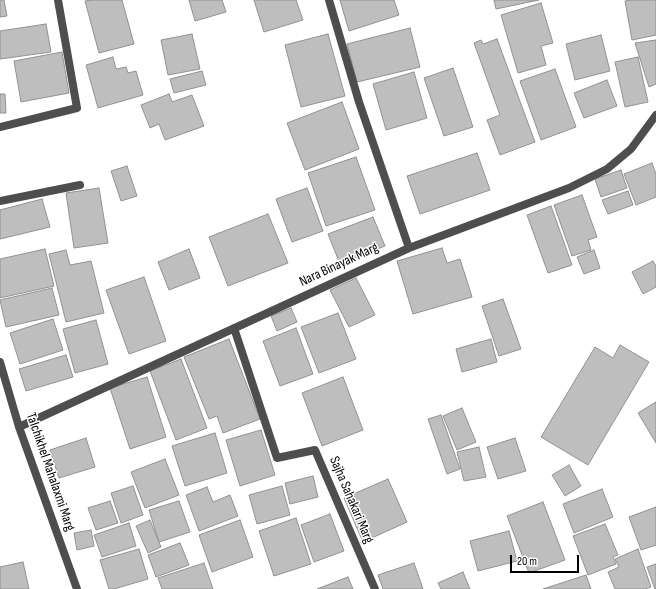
<!DOCTYPE html>
<html>
<head>
<meta charset="utf-8">
<style>
  body { margin:0 }
  #map { position:relative; width:656px; height:589px; overflow:hidden; background:#fff; font-family:"Sofia Sans Condensed",sans-serif }
  canvas { display:block }
  .scale { position:absolute; left:510px; top:555px; width:69px; height:18px; box-sizing:border-box; border:2px solid #000; border-top:0; padding-left:5px; font-size:12px; line-height:14px; white-space:nowrap; color:#000; -webkit-text-stroke:3px #fff; paint-order:stroke }
</style>
</head>
<body>
<div id="map">
<canvas width="656" height="589"></canvas>
<div class="scale">20 m</div>
</div>
<script>
const ctx = document.querySelector('canvas').getContext('2d');
ctx.lineJoin = 'round';
function fillPath(path, color) { ctx.fillStyle = color; ctx.fill(path, 'evenodd'); }
const toPath = rows => new Path2D(rows.map(r => 'M' + r).join(''));
function trace(path, color, width, dash) { ctx.strokeStyle = color; ctx.lineWidth = width; ctx.lineCap = dash ? 'butt' : 'round'; ctx.setLineDash(dash || []); ctx.stroke(path); }
function drawText(font, color, halo, rows, align = 'center') {
  ctx.font = font + ' "Sofia Sans Condensed",sans-serif'; ctx.lineWidth = 3; ctx.setLineDash([]); ctx.textBaseline = 'middle'; ctx.strokeStyle = halo; ctx.fillStyle = color; for (const [text, x, y, turn = 0] of rows) {
    ctx.save(); ctx.translate(x, y); ctx.rotate((+turn || 0) * Math.PI / 180); ctx.textAlign = isNaN(turn) ? turn : align; if (halo) ctx.strokeText(text, 0, 0); ctx.fillText(text, 0, 0); ctx.restore();
  }
}
const building = toPath([
  [0,0,4,0,7,16,0,17,0,0],
  [91,0,122,0,134,44,99,53,85,1,91,0],
  [189,0,222,0,226,12,195,21,189,0],
  [254,0,296,0,303,20,264,32,254,0],
  [340,0,394,0,399,15,349,31,340,0],
  [494,0,539,0,496,9,494,0],
  [630,0,656,0,656,35,632,40,625,1,630,0],
  [541,3,553,43,541,46,546,65,518,73,501,15,541,3],
  [46,24,51,52,0,59,0,31,46,24],
  [410,28,420,67,357,82,347,44,410,28],
  [192,34,200,69,168,75,161,40,192,34],
  [328,34,345,96,301,107,285,45,328,34],
  [601,35,610,71,575,80,566,44,601,35],
  [497,39,535,142,500,155,487,120,500,115,474,43,481,40,483,44,497,39],
  [656,40,656,84,649,87,635,43,656,40],
  [62,52,69,93,21,102,14,61,62,52],
  [113,57,116,69,126,67,128,73,136,71,143,95,98,108,86,65,113,57],
  [638,57,648,102,625,107,615,62,638,57],
  [453,68,473,127,444,136,424,78,453,68],
  [555,69,576,127,541,140,520,81,555,69],
  [202,71,206,85,174,93,170,79,202,71],
  [414,72,427,118,386,130,373,84,414,72],
  [607,80,617,106,584,118,574,93,607,80],
  [0,94,5,94,6,113,0,113,0,94],
  [169,94,172,102,192,95,204,126,165,140,159,124,150,128,141,105,169,94],
  [342,102,359,149,305,170,287,123,342,102],
  [477,153,490,190,420,214,407,176,477,153],
  [356,157,375,210,326,226,308,173,356,157],
  [652,163,656,174,656,197,636,205,624,174,652,163],
  [127,166,137,196,121,201,111,171,127,166],
  [621,170,627,188,601,197,595,179,621,170],
  [99,188,108,243,74,248,66,193,99,188],
  [307,188,323,231,292,242,276,199,307,188],
  [628,191,633,205,608,214,602,200,628,191],
  [582,195,597,237,588,240,591,250,572,256,554,205,582,195],
  [42,199,50,227,0,239,0,210,42,199],
  [551,206,572,265,548,273,527,215,551,206],
  [268,214,288,263,228,286,209,237,268,214],
  [373,217,385,246,340,264,328,234,373,217],
  [442,248,447,263,460,259,472,297,413,314,397,261,442,248],
  [45,249,54,286,0,298,0,259,45,249],
  [189,249,200,278,169,290,158,262,189,249],
  [66,250,70,265,91,261,104,313,66,322,49,254,66,250],
  [594,250,600,268,584,274,577,257,594,250],
  [653,261,656,266,656,287,643,294,632,272,653,261],
  [144,277,166,341,129,354,106,290,144,277],
  [356,278,375,315,349,327,330,290,356,278],
  [52,288,59,315,6,327,0,300,52,288],
  [503,299,521,349,499,356,482,306,503,299],
  [291,308,297,322,277,331,271,316,291,308],
  [338,313,356,359,319,373,301,327,338,313],
  [53,319,63,350,20,364,10,333,53,319],
  [96,320,108,364,75,373,63,329,96,320],
  [296,328,313,374,280,386,263,341,296,328],
  [229,339,260,419,223,433,217,416,209,419,184,357,229,339],
  [491,339,497,362,462,372,456,349,491,339],
  [620,345,649,362,588,465,541,437,595,347,613,358,620,345],
  [66,355,73,377,26,391,19,369,66,355],
  [181,359,207,428,176,440,150,371,181,359],
  [147,377,166,437,130,449,110,388,147,377],
  [343,377,363,430,322,446,302,393,343,377],
  [656,402,656,443,638,413,656,402],
  [462,408,476,442,457,450,443,416,462,408],
  [441,415,460,469,447,474,428,419,441,415],
  [261,430,275,475,240,486,226,440,261,430],
  [215,433,227,473,185,486,172,446,215,433],
  [86,438,95,467,59,478,50,450,86,438],
  [515,438,526,471,498,479,487,447,515,438],
  [479,447,486,477,464,481,457,452,479,447],
  [165,459,179,495,145,508,131,472,165,459],
  [569,465,581,486,565,496,552,475,569,465],
  [313,476,318,497,290,504,285,483,313,476],
  [388,479,407,522,363,542,344,498,388,479],
  [133,486,143,515,121,523,111,493,133,486],
  [282,486,290,515,257,524,249,495,282,486],
  [207,487,213,502,230,495,238,516,199,531,186,495,207,487],
  [602,489,613,517,574,533,563,504,602,489],
  [110,501,118,523,96,530,88,508,110,501],
  [179,501,190,532,159,542,149,510,179,501],
  [543,502,565,560,529,573,507,516,543,502],
  [656,507,656,545,641,550,629,517,656,507],
  [330,514,344,551,314,562,301,525,330,514],
  [296,518,311,564,274,576,259,531,296,518],
  [150,520,161,547,148,553,136,526,150,520],
  [240,520,253,557,212,572,199,535,240,520],
  [129,523,136,546,102,557,94,535,129,523],
  [605,524,618,555,613,557,616,564,588,575,573,536,605,524],
  [91,530,94,546,77,550,74,533,91,530],
  [509,531,517,561,478,571,470,541,509,531],
  [180,543,189,565,156,577,148,555,180,543],
  [139,549,148,579,114,589,109,589,100,560,139,549],
  [638,549,651,587,645,589,615,589,608,572,619,567,615,559,638,549],
  [23,562,29,589,0,589,0,567,23,562],
  [204,563,213,589,162,589,158,578,204,563],
  [414,563,423,589,383,589,378,575,414,563],
  [656,564,656,589,655,589,647,567,656,564],
  [463,572,470,589,441,589,438,583,463,572],
  [586,575,591,589,543,589,586,575],
  [348,577,353,589,317,589,348,577]
]);
fillPath(building, '#bebebe');
trace(building, '#929292', 1);
trace(toPath([
  [329,0,359,102,409,248],
  [0,127,77,108,58,0],
  [0,201,80,185],
  [234,328,277,458,315,450,375,589],
  [0,362,19,427,77,589],
  [19,427,409,248,569,188,607,169,631,149,656,115]
]), '#4e4e4e', 8);
drawText('14px', '#000', '#fff', [
  ["Nara Binayak Marg",339,265,-25],
  ["Talchikhel Mahalaxmi Marg",50,472,71],
  ["Sajha Sahakari Marg",351,500,67]
]);
</script>
</body>
</html>
